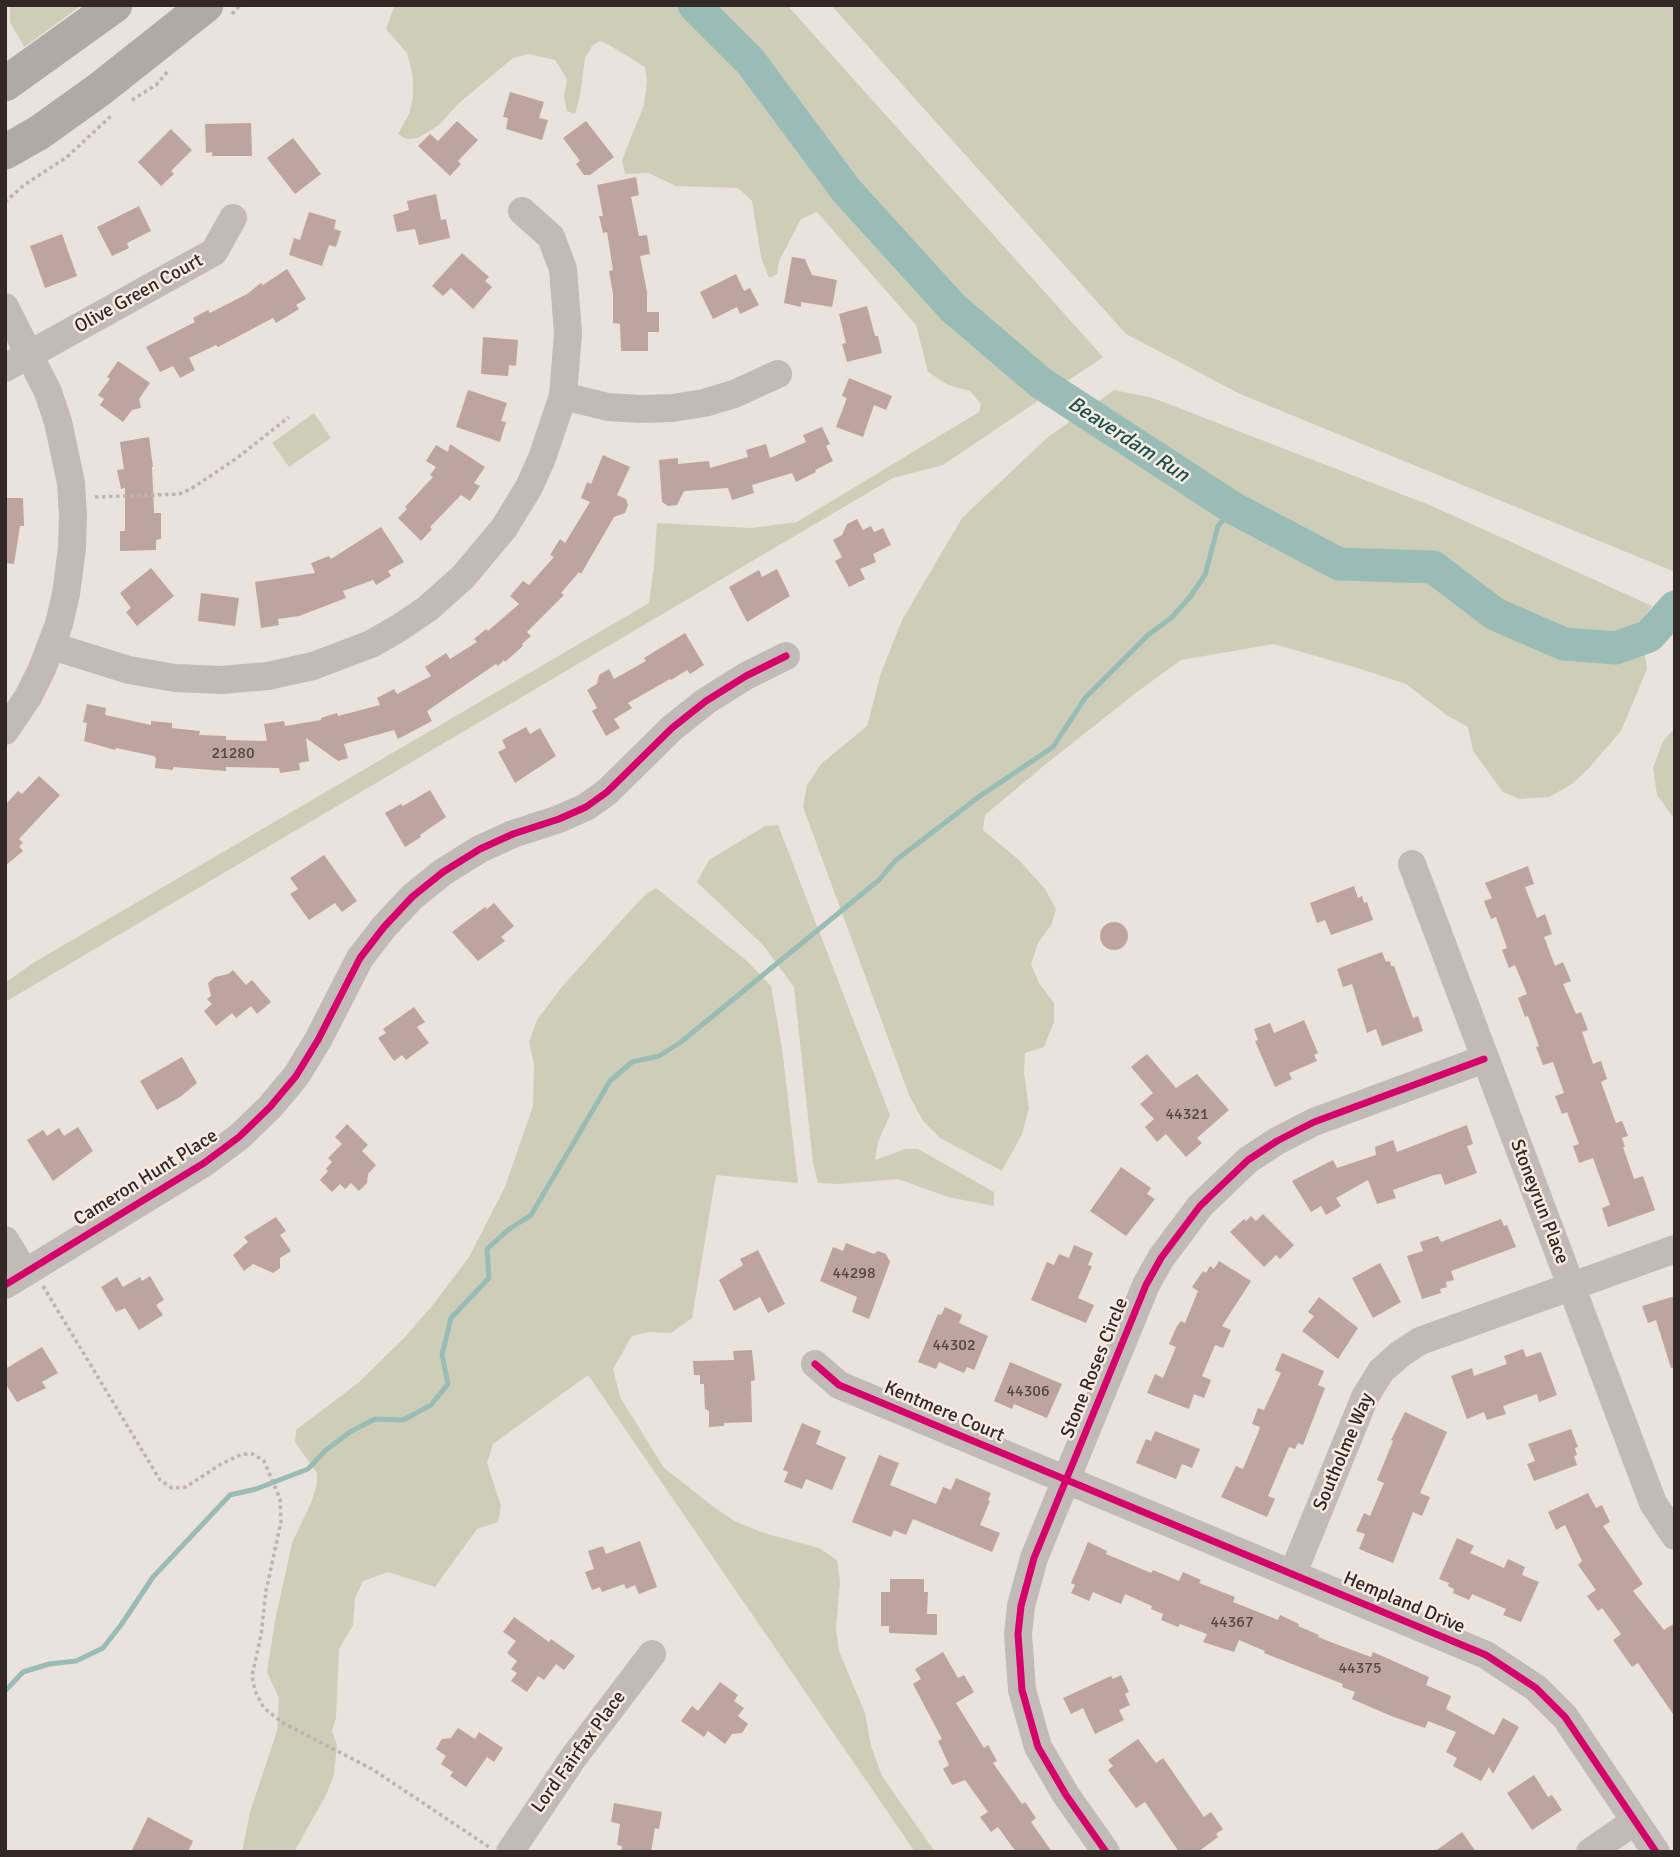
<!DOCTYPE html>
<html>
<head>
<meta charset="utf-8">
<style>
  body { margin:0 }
  #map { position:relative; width:1680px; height:1857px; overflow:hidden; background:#eae2dd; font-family:Signika,sans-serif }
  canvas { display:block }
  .frame { position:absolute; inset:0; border:7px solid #322826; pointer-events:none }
</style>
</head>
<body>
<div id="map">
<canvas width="1680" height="1857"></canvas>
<div class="frame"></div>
</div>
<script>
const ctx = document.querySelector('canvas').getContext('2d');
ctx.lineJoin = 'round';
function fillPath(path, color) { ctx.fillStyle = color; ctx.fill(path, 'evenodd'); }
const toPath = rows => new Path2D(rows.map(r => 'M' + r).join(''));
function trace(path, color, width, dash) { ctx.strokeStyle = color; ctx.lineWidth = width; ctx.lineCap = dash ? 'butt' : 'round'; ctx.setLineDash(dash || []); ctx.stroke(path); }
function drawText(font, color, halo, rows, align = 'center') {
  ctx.font = font + ' Signika,sans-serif'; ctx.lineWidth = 5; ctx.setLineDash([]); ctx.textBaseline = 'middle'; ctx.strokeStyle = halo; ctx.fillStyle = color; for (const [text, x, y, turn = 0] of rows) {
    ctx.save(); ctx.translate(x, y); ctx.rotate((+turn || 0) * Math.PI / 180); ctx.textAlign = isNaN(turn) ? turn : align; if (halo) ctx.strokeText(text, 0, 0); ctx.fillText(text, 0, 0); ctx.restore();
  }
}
fillPath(toPath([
  [10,5,82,5,24,47,10,22],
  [395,5,787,5,1103,357,943,465,893,478,5,1002,5,983,33,963,649,603,654,566,657,523,751,528,797,522,979,412,981,404,970,391,948,385,928,372,916,325,817,212,801,219,779,261,777,274,769,278,761,257,752,201,738,188,676,186,648,173,625,174,622,160,644,105,647,80,645,67,609,45,600,41,592,46,585,58,580,96,575,114,567,111,564,97,567,79,555,60,528,54,513,58,458,104,439,125,418,138,406,139,398,134,409,114,413,98,413,77,407,53,386,29],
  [831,5,1675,5,1675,572,1240,394,1126,334],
  [1114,390,1153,398,1432,506,1652,606,1640,624,1647,669,1621,731,1588,769,1572,784,1549,797,1520,799,1503,792,1473,751,1468,727,1448,716,1406,684,1354,667,1274,644,1181,660,1137,692,1046,764,985,815,983,830,1019,860,1045,889,1056,909,1051,925,1038,943,1031,964,1039,983,1054,1003,1054,1022,1044,1047,1025,1053,1024,1073,1029,1108,1022,1134,1002,1171,940,1138,923,1121,909,1095,803,807,807,785,821,764,867,726,881,673,902,620,962,518,1048,437],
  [314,413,331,438,289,467,272,443],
  [1675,728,1675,820,1657,795,1653,768,1663,741],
  [778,825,890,1115,878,1142,875,1160,905,1149,918,1149,994,1192,994,1206,948,1197,898,1179,839,1184,818,1183,813,1163,794,987,763,945,697,882,709,860,765,826],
  [656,888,747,961,771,986,782,1048,798,1183,716,1175,692,1318,671,1333,649,1332,632,1336,613,1369,620,1397,664,1468,714,1507,736,1522,764,1533,819,1548,837,1560,840,1581,836,1629,839,1651,865,1713,871,1746,882,1776,935,1852,915,1852,588,1375,493,1444,487,1463,501,1506,498,1522,477,1529,435,1587,388,1572,363,1581,355,1598,353,1625,339,1649,336,1718,332,1731,337,1745,334,1775,326,1795,294,1852,242,1852,250,1812,277,1731,279,1698,267,1672,275,1621,292,1543,311,1503,317,1484,317,1473,295,1442,296,1430,358,1383,404,1338,432,1306,469,1257,505,1187,533,1106,534,1064,529,1042,537,1020,561,988,628,913,647,893]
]), '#ceceb8');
trace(toPath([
  [5,1691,23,1672,49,1664,76,1661,103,1648,121,1625,153,1577,230,1495,256,1489,308,1469,326,1450,350,1432,375,1419,403,1420,431,1405,448,1384,442,1355,451,1318,489,1278,487,1249,508,1230,531,1215,610,1081,632,1062,659,1056,681,1042,879,880,896,860,980,796,1053,747,1085,698,1148,635,1171,618,1190,597,1205,575,1218,526,1233,508]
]), '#9abcb6', 5);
trace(toPath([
  [694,5,750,61,846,190,953,308,1041,383,1233,508,1339,564,1433,567,1495,614,1564,644,1616,648,1649,636,1675,607]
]), '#9abcb6', 33);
fillPath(toPath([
  [510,92,544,102,539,118,548,120,542,140,506,129,508,118,503,117],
  [457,121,478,140,458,161,461,164,450,176,418,146,430,134,438,141],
  [586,121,614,157,590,175,584,175,576,164,580,161,563,138],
  [251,123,252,156,212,156,212,152,206,153,205,124],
  [171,129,192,150,171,171,174,174,161,186,138,162],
  [293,138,321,174,295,194,267,158],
  [636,177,639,195,631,197,639,236,647,235,650,254,640,256,647,292,647,312,659,312,659,332,648,332,648,351,621,351,620,324,613,323,613,294,609,271,613,270,607,232,603,233,599,216,603,216,597,185],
  [436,194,441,220,446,219,450,238,419,245,415,229,397,232,393,215,409,210,407,201],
  [139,206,151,231,127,243,129,248,112,256,97,227],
  [309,212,336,220,334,229,341,231,336,247,329,245,322,266,289,255,294,238,300,240],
  [62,234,77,276,45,288,30,246],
  [462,253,489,277,485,281,492,287,473,309,451,288,443,296,432,286],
  [792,257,805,259,812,275,837,280,832,307,801,302,801,307,784,303],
  [287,269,306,299,296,305,299,309,276,323,273,318,218,347,216,345,189,358,195,370,180,378,173,366,160,372,146,347,195,322,193,318,208,310,210,313,247,294,261,283,263,285],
  [736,274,744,291,750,288,759,305,740,314,737,307,713,319,700,292],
  [867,306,875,336,878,336,882,353,847,362,842,344,846,343,839,314],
  [483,337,518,340,516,366,509,365,508,376,481,374],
  [118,361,150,383,139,399,141,408,132,410,123,422,100,405,104,399,98,395,110,379,107,377],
  [849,378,892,396,886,410,874,405,863,437,836,427,847,398,842,396],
  [468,390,507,403,501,421,506,422,500,442,456,427],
  [822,427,830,444,826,446,833,461,815,470,816,472,796,482,792,473,752,485,754,493,732,500,728,488,684,491,677,505,668,506,662,502,659,460,678,458,678,464,709,461,710,468,748,457,746,450,766,444,770,458,806,442,803,435],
  [149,437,153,467,152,467,154,513,161,513,161,539,156,540,156,550,120,551,120,531,125,531,125,488,121,489,117,470,124,469,120,442],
  [450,444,485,467,474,483,480,486,470,501,461,495,430,527,432,529,421,541,398,518,407,509,405,507,433,477,430,475,436,467,426,461,436,445,448,452],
  [603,455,630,467,617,495,626,499,628,505,625,513,614,517,581,574,579,572,561,593,564,595,527,632,531,636,522,644,523,646,505,662,504,660,498,666,496,664,427,711,432,721,398,739,394,730,344,744,348,758,338,761,306,738,309,761,299,763,300,770,280,773,279,768,226,767,226,771,173,767,173,770,155,768,156,758,154,756,116,748,115,750,84,741,87,723,83,722,87,704,106,708,105,715,151,725,151,721,172,723,172,728,200,731,199,735,226,736,226,740,267,741,264,724,284,721,285,726,321,720,321,718,337,713,338,716,380,705,377,698,394,689,397,694,431,676,425,667,446,653,450,659,477,642,474,639,486,629,488,631,519,604,510,596,523,581,529,585,554,557,550,555,560,539,565,543,590,502,581,498,587,482,591,484],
  [5,498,23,498,24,526,20,526,14,564,5,563],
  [857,519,863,530,871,526,874,532,883,528,891,545,873,554,876,562,860,569,865,579,849,587,835,561,842,557,833,540,842,535,847,524],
  [381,527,404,562,388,571,391,576,376,585,373,580,343,591,346,598,299,616,278,619,279,625,261,628,255,582,315,573,311,563,329,556,331,559],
  [151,568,174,596,137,626,126,612,131,608,120,593],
  [777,569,790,596,747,622,729,587,759,570,762,577],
  [201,593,239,598,235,626,198,621],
  [685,633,704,665,690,674,687,670,671,680,670,679,628,703,632,708,614,719,620,728,606,736,592,711,597,708,587,690,597,684,599,675,609,669,614,679,646,661,644,658],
  [526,727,530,734,540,728,556,756,515,783,498,752,506,748,502,740],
  [39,776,60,795,19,839,23,843,19,846,23,851,5,866,5,805,18,791,22,794],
  [430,790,446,817,420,835,421,837,405,847,385,813,401,804,403,806],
  [324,855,357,901,342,912,335,903,309,920,290,894,298,889,290,878],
  [1528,866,1534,884,1525,887,1537,918,1545,914,1552,934,1544,937,1555,966,1563,962,1571,981,1563,984,1576,1014,1581,1012,1588,1030,1582,1032,1593,1064,1601,1061,1607,1079,1601,1082,1614,1118,1616,1123,1622,1121,1628,1136,1622,1138,1625,1147,1623,1147,1634,1179,1643,1176,1655,1210,1608,1227,1602,1208,1610,1205,1593,1158,1579,1163,1573,1146,1579,1144,1567,1112,1562,1114,1555,1096,1564,1093,1553,1062,1543,1065,1536,1047,1539,1046,1528,1016,1525,1017,1518,998,1527,994,1515,965,1509,968,1502,950,1507,948,1496,917,1491,919,1484,901,1492,898,1485,883],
  [1354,886,1358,898,1362,896,1364,903,1367,902,1373,920,1331,935,1325,920,1317,923,1310,903],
  [494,903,514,926,501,937,505,941,478,961,452,932,485,907,487,909],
  '1100 936a14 14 0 1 1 28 0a14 14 0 1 1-28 0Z',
  [1382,952,1386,962,1390,961,1391,966,1394,966,1413,1018,1418,1016,1423,1031,1382,1046,1376,1029,1367,1033,1352,984,1343,987,1337,969],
  [233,970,246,985,252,980,271,1002,257,1014,251,1006,236,1018,232,1013,216,1026,204,1011,212,1004,207,999,211,996,208,983,215,977,228,974],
  [414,1007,425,1022,417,1027,429,1043,406,1060,402,1055,394,1061,378,1038,386,1033,383,1029],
  [1304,1020,1318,1053,1314,1055,1317,1061,1289,1073,1292,1079,1275,1087,1255,1041,1258,1040,1254,1029,1270,1023,1274,1033],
  [1147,1054,1176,1088,1197,1074,1229,1110,1197,1138,1202,1143,1186,1157,1166,1134,1157,1142,1145,1127,1154,1119,1140,1104,1153,1093,1131,1067],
  [182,1057,197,1083,180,1097,157,1110,140,1081],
  [347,1124,368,1145,362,1151,376,1165,368,1174,367,1183,359,1191,351,1183,345,1189,340,1184,332,1192,320,1180,328,1171,326,1169,332,1162,328,1158,342,1144,335,1137],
  [1467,1125,1473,1144,1467,1146,1477,1173,1445,1185,1441,1174,1434,1175,1393,1190,1396,1198,1377,1204,1368,1180,1336,1198,1341,1206,1326,1215,1321,1206,1311,1212,1292,1181,1333,1160,1337,1168,1376,1155,1375,1147,1393,1140,1397,1152],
  [78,1127,93,1151,53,1181,27,1140,43,1130,47,1136,59,1128,64,1136],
  [1121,1167,1151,1188,1147,1194,1155,1199,1126,1236,1090,1211],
  [1263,1214,1294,1245,1280,1259,1276,1255,1264,1267,1230,1232,1244,1219,1246,1221,1251,1216,1256,1221],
  [276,1217,286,1231,280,1235,291,1251,280,1258,280,1268,273,1273,253,1264,244,1271,233,1255,248,1242,244,1237],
  [1501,1219,1504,1226,1507,1225,1516,1247,1451,1271,1454,1280,1446,1282,1447,1287,1440,1289,1441,1293,1422,1299,1407,1256,1423,1251,1420,1242,1438,1236,1441,1242],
  [846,1243,874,1254,878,1251,886,1254,890,1262,869,1319,852,1312,857,1297,820,1281,833,1247,843,1251],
  [1074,1245,1093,1253,1088,1265,1092,1266,1078,1298,1094,1305,1086,1323,1031,1300,1047,1262,1054,1265,1059,1254,1069,1258],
  [758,1250,785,1304,768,1313,760,1297,734,1311,719,1280,743,1265,740,1259],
  [1219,1261,1251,1281,1222,1326,1231,1330,1223,1348,1215,1345,1202,1376,1211,1380,1204,1398,1194,1394,1189,1409,1147,1393,1155,1374,1163,1378,1176,1347,1169,1344,1177,1326,1181,1321,1185,1323,1198,1291,1192,1287,1203,1271,1206,1273,1210,1266,1214,1269],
  [1380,1263,1401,1302,1373,1318,1352,1278],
  [150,1276,164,1300,156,1305,163,1315,139,1330,125,1308,116,1312,101,1287,117,1277,123,1287,140,1277,142,1281],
  [1675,1296,1675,1367,1671,1368,1656,1320,1648,1323,1642,1306],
  [1319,1297,1358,1328,1338,1359,1302,1331,1314,1316,1308,1312],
  [945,1307,962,1315,959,1323,988,1336,974,1370,967,1367,964,1373,939,1362,936,1369,918,1362,938,1314,941,1315],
  [42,1347,58,1373,42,1382,46,1388,17,1402,5,1383,5,1369],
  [1523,1349,1526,1357,1541,1352,1557,1395,1539,1402,1537,1394,1503,1406,1506,1414,1487,1420,1484,1412,1467,1419,1451,1376,1472,1368,1474,1376,1507,1364,1504,1356],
  [752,1350,755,1380,751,1381,752,1422,724,1423,724,1426,709,1427,709,1411,705,1409,704,1384,700,1384,700,1375,694,1375,693,1361,734,1360,733,1351],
  [1282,1353,1324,1371,1318,1385,1325,1388,1303,1445,1298,1443,1295,1449,1289,1447,1268,1496,1275,1499,1267,1517,1221,1497,1236,1466,1243,1469,1258,1433,1260,1427,1252,1424,1258,1408,1264,1410,1281,1373,1275,1370],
  [1010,1362,1062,1384,1047,1418,1014,1404,1012,1409,994,1401],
  [1405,1412,1447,1432,1420,1493,1430,1497,1422,1516,1413,1512,1393,1563,1359,1549,1365,1534,1356,1531,1364,1513,1370,1516,1384,1483,1377,1480,1393,1441,1391,1440],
  [802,1423,821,1431,816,1444,846,1457,832,1490,806,1479,802,1489,784,1482,788,1472,783,1470],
  [1571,1429,1578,1447,1575,1448,1577,1455,1574,1456,1577,1465,1534,1481,1527,1464,1535,1461,1528,1444],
  [1155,1431,1200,1449,1192,1468,1182,1464,1176,1479,1136,1463,1146,1439,1151,1441],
  [879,1455,899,1463,890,1485,936,1504,943,1487,951,1490,956,1478,991,1493,988,1500,990,1501,980,1525,1000,1533,992,1552,913,1519,906,1535,894,1530,891,1537,852,1522],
  [1588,1493,1596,1508,1602,1505,1610,1522,1603,1526,1643,1584,1633,1591,1664,1630,1675,1623,1675,1717,1638,1663,1632,1667,1613,1640,1621,1634,1602,1608,1598,1611,1587,1596,1596,1590,1578,1565,1582,1561,1565,1525,1556,1530,1548,1512],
  [1457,1538,1474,1546,1470,1553,1504,1568,1508,1559,1525,1567,1522,1575,1539,1582,1521,1622,1503,1615,1506,1609,1472,1594,1469,1600,1453,1593,1454,1589,1448,1586,1449,1583,1439,1579],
  [640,1541,657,1587,639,1594,635,1585,626,1589,624,1584,602,1592,600,1587,592,1590,585,1572,594,1569,588,1551,603,1546,606,1554],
  [1088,1542,1107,1551,1106,1554,1151,1573,1153,1570,1179,1581,1183,1572,1201,1580,1199,1583,1235,1597,1233,1602,1278,1620,1280,1615,1299,1624,1298,1626,1319,1635,1318,1637,1341,1646,1371,1657,1373,1652,1429,1677,1426,1685,1451,1696,1446,1709,1494,1735,1503,1718,1519,1727,1493,1774,1489,1767,1481,1781,1453,1766,1457,1758,1446,1752,1456,1732,1428,1721,1425,1728,1391,1716,1352,1699,1355,1692,1342,1687,1343,1684,1264,1653,1265,1651,1239,1640,1234,1652,1203,1642,1207,1634,1180,1624,1178,1627,1161,1620,1163,1614,1151,1609,1152,1606,1125,1594,1121,1604,1093,1592,1089,1601,1071,1593,1075,1585,1071,1583],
  [890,1579,924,1579,924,1592,928,1592,927,1614,937,1614,937,1635,889,1633,889,1626,881,1626,881,1592,890,1592],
  [514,1617,549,1642,551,1639,575,1656,564,1670,556,1664,544,1680,538,1676,527,1692,511,1681,517,1673,511,1669,517,1661,507,1653,516,1641,503,1632],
  [943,1652,958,1678,964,1675,974,1692,956,1703,984,1748,988,1745,997,1761,993,1763,1022,1804,1025,1802,1036,1818,1031,1822,1052,1852,1016,1852,998,1827,991,1832,980,1817,988,1812,965,1780,952,1785,943,1769,949,1765,938,1741,942,1739,913,1684,921,1679,915,1669],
  [1121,1675,1129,1692,1125,1694,1130,1705,1119,1710,1124,1720,1095,1734,1083,1708,1071,1714,1063,1698,1111,1676,1113,1679],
  [720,1682,738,1695,734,1701,744,1708,738,1716,748,1724,742,1733,732,1734,725,1744,708,1731,704,1737,681,1721,692,1706,698,1711],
  [458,1728,475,1739,479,1732,503,1748,494,1762,487,1757,466,1787,450,1776,453,1772,441,1764,446,1756,436,1749,442,1739,451,1738],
  [1138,1739,1156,1763,1163,1758,1204,1817,1211,1812,1223,1829,1216,1834,1218,1837,1198,1852,1179,1852,1145,1802,1136,1808,1108,1770,1113,1766,1108,1760],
  [1534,1775,1548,1797,1552,1795,1562,1810,1532,1830,1507,1793],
  [614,1803,662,1812,659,1829,655,1828,651,1852,621,1852,622,1846,617,1845,620,1824,611,1822],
  [148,1817,193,1841,188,1852,131,1852],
  [1462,1832,1476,1852,1434,1852]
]), '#bda49f');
trace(toPath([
  [232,14,240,5],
  [132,100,156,85,169,70],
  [5,202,24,185,67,157,112,115],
  [95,497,179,494,191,489,237,458,289,417],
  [43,1286,160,1480,172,1488,186,1487,221,1464,242,1454,253,1454,264,1461,280,1499,281,1522,266,1591,261,1635,252,1676,255,1691,264,1708,283,1723,372,1769,489,1847]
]), '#bbb3af', 3.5, [3.5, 3.5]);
trace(toPath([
  [5,307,48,392,58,422,71,483,73,515,72,548,66,594,59,624,42,669,28,697,5,731],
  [5,368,214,252,233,218],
  [563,396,608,407,640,409,672,408,704,403,734,394,778,374],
  [52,646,129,670,175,678,221,680,268,676,313,666,371,644,399,628,427,609,463,577,504,528,529,487,542,458,563,396,568,333,563,269,551,237,522,211],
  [1412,864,1653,1503,1675,1536],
  [5,1240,25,1273],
  [5,1285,204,1163,239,1137,270,1107,296,1076,318,1040,360,958,384,927,412,897,443,872,480,849,513,834,559,819,586,807,607,792,672,728,706,701,746,676,786,656],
  [815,1364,839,1385,1486,1655,1536,1688,1565,1717,1656,1852],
  [1293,1573,1365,1397,1381,1371,1400,1354,1420,1341,1675,1249],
  [510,1852,573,1758,652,1654],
  [1106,1852,1066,1795,1038,1747,1022,1690,1018,1634,1021,1606,1034,1558,1146,1285,1161,1258,1200,1206,1248,1160,1277,1141,1314,1122,1484,1059],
  [1590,1852,1635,1821]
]), '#c2bab7', 28);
trace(toPath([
  [5,84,115,5],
  [5,152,40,132,100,89,206,5]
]), '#b1a9a6', 35);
trace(toPath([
  [5,1285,204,1163,239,1137,270,1107,296,1076,318,1040,360,958,384,927,412,897,443,872,480,849,513,834,559,819,586,807,607,792,672,728,706,701,746,676,786,656],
  [815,1364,839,1385,1486,1655,1536,1688,1565,1717,1656,1852],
  [1106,1852,1066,1795,1038,1747,1022,1690,1018,1634,1021,1606,1034,1558,1146,1285,1161,1258,1200,1206,1248,1160,1277,1141,1314,1122,1484,1059]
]), '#d6006c', 7);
drawText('16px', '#554744', null, [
  ["21280",233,754],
  ["44321",1187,1115],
  ["44298",854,1274],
  ["44302",954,1346],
  ["44306",1028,1392],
  ["44367",1232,1623],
  ["44375",1360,1669]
]);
drawText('19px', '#322826', '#f8ebe4', [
  ["Olive Green Court",139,294,-29],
  ["Cameron Hunt Place",146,1178,-32],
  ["Stoneyrun Place",1539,1202,69],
  ["Stone Roses Circle",1095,1368,-68],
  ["Kentmere Court",944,1412,23],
  ["Southolme Way",1344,1452,-67],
  ["Hempland Drive",1404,1603,23],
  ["Lord Fairfax Place",579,1752,-54]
]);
drawText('italic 21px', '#1e524d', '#f8ebe4', [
  ["Beaverdam Run",1128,440,33]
]);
</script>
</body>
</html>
